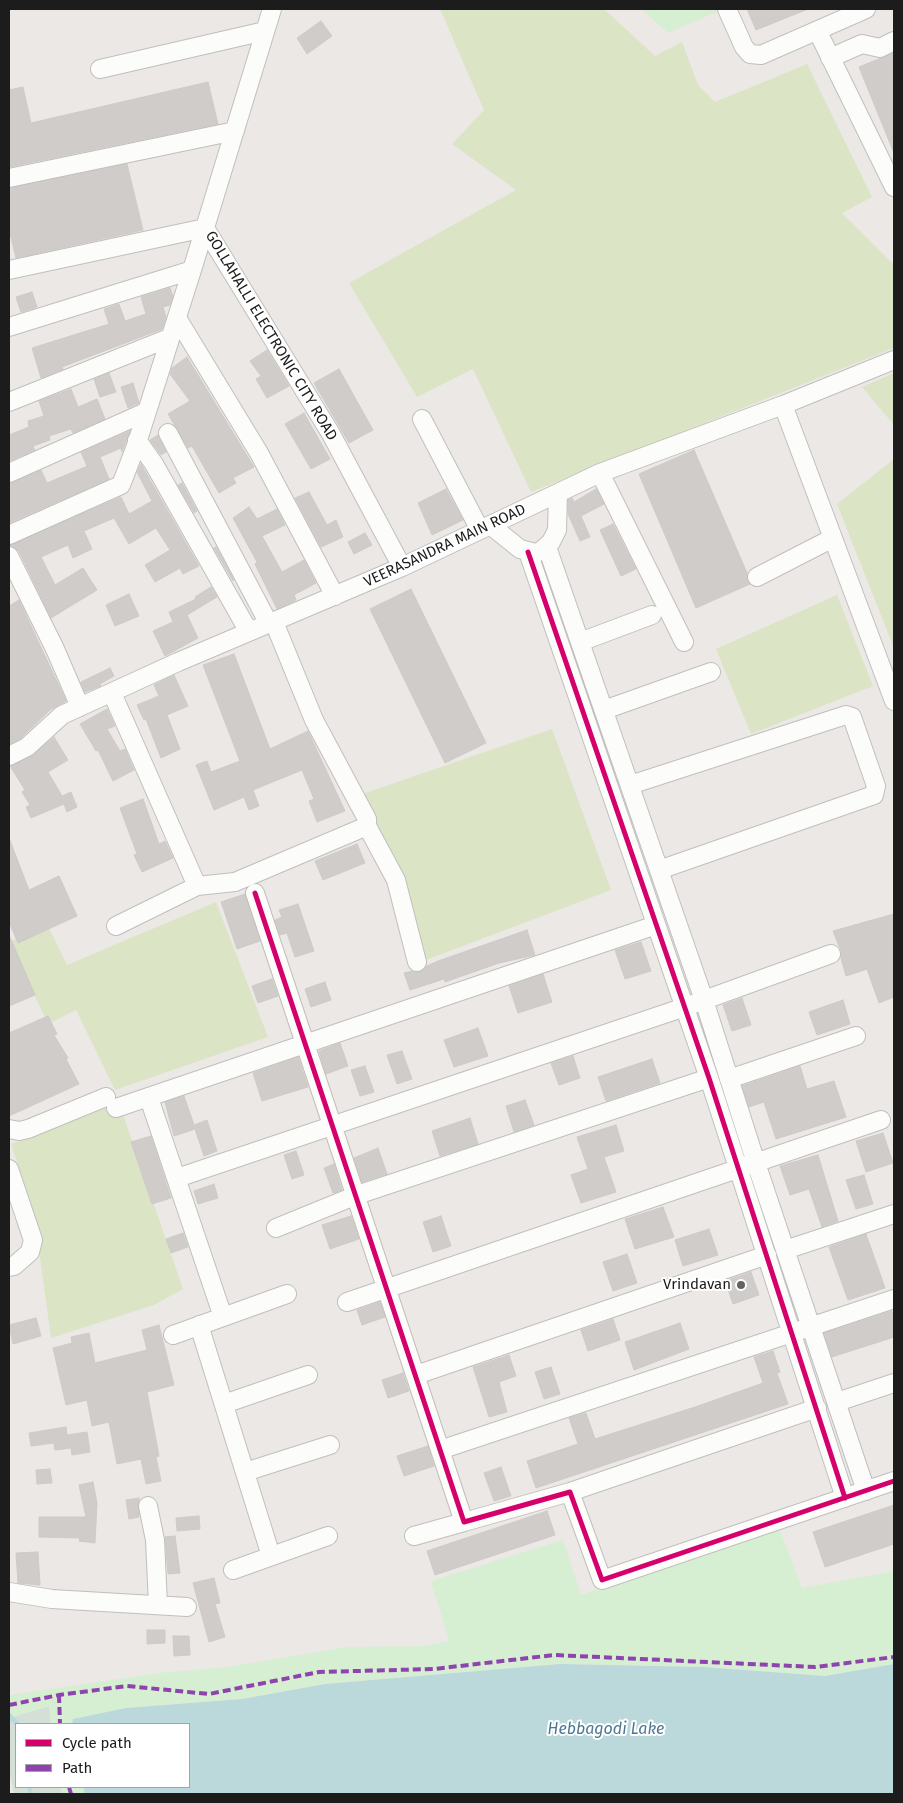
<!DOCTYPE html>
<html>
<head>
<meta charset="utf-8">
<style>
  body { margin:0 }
  #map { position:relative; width:903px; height:1803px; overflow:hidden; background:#ebe8e5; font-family:"Fira Sans",sans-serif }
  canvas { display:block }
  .frame { position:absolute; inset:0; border:10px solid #1c1c1c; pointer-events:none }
  .legend { position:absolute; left:15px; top:1723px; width:175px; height:65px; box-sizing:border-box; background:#fff; border:1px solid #a4a4a4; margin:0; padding:6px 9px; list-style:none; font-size:15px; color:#1c1c1c }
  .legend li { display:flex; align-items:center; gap:10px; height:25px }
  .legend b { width:25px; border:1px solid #a4a4a4 }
</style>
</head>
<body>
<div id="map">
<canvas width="903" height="1803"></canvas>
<div class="frame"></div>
<ul class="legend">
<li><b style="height:6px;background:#d6006c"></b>Cycle path</li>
<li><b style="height:6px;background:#8e44ad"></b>Path</li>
</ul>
</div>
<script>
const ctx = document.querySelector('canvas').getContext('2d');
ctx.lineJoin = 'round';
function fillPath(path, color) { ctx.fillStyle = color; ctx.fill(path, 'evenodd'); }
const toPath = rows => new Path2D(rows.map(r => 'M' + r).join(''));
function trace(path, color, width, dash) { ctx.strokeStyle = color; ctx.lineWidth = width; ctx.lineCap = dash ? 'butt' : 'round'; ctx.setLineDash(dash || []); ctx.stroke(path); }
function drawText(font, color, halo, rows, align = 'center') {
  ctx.font = font + ' "Fira Sans",sans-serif'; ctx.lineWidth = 4; ctx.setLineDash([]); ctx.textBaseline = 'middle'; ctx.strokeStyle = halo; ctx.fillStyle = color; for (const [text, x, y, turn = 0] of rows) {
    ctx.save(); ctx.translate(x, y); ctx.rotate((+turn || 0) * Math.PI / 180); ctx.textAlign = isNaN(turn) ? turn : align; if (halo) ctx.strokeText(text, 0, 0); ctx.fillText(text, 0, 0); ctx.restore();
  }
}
fillPath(toPath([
  [440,9,604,9,655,56,682,42,698,85,715,102,807,64,872,197,842,213,894,265,894,348,531,492,473,369,417,397,349,283,516,190,452,144,484,110],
  [894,373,894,425,862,387],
  [894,459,894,648,837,504],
  [837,595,873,686,751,734,716,649],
  [552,729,611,890,426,960,402,879,362,794],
  [216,902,268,1037,115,1090,76,1010,48,1024,9,942,47,924,67,965],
  [119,1103,183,1289,154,1305,51,1338,34,1214,11,1144]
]), '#dbe5c6');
fillPath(toPath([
  [49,1706,51,1724,16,1724,16,1787,60,1787,63,1794,14,1794,9,1771,9,1718]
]), '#d4e0d7');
fillPath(toPath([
  [641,9,718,9,719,11,668,33],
  [779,1528,802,1588,894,1571,894,1664,825,1676,704,1667,560,1664,325,1684,242,1699,126,1708,73,1719,72,1724,51,1724,49,1706,9,1718,9,1695,159,1673,227,1667,347,1647,423,1646,449,1641,431,1581,563,1540,581,1595],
  [60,1787,83,1787,85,1794,63,1794]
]), '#d6efd2');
fillPath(toPath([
  [560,1664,704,1667,825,1676,894,1664,894,1794,85,1794,83,1787,189,1787,189,1724,72,1724,73,1719,126,1708,242,1699,325,1684]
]), '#bbd8db');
trace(toPath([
  [9,1715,17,1724],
  [29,1787,31,1794]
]), '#bbd8db', 4.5);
const building = toPath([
  [747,9,808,9,756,30,747,9],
  [321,21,332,36,307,54,297,38,321,21],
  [893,53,894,53,894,153,859,67,893,53],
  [208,82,218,124,9,167,9,90,23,87,31,123,208,82],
  [127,164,143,230,16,258,9,229,9,188,127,164],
  [170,288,173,296,170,305,163,307,166,317,162,329,62,367,63,369,41,378,32,348,109,324,104,309,119,304,125,321,146,314,141,297,170,288],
  [32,292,37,307,21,312,16,297,32,292],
  [267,350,289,386,267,398,256,379,261,376,250,361,267,350],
  [187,357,254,467,233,478,236,483,219,493,192,446,188,448,168,414,190,401,170,374,172,368,187,357],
  [339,369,373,430,349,443,314,383,339,369],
  [109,373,116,392,100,397,94,379,109,373],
  [133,383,139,403,128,408,121,387,133,383],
  [71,389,78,407,97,399,105,419,73,433,71,429,49,436,50,440,33,446,35,450,9,461,9,435,29,427,28,421,44,416,39,401,71,389],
  [304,413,330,459,311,469,285,424,304,413],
  [130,431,122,452,121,448,100,457,109,479,9,523,9,484,41,470,47,483,85,467,87,466,81,452,130,431],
  [158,435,166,452,161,455,150,440,158,435],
  [694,450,747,573,750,584,696,608,639,474,694,450],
  [141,464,199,566,183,574,180,568,155,582,145,565,170,550,156,528,129,544,114,518,84,531,92,549,73,558,68,545,41,557,55,585,83,568,97,590,51,618,19,551,9,545,121,497,129,514,152,501,137,472,141,464],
  [182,483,197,511,194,513,178,485,182,483],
  [446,489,463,520,432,535,418,503,446,489],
  [596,489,604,504,581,516,590,537,580,541,568,514,568,500,572,498,574,502,596,489],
  [309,492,327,525,336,520,343,537,321,547,295,498,309,492],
  [249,507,257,519,277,509,285,525,262,536,282,572,304,560,316,583,294,595,296,600,277,609,255,564,257,562,233,518,249,507],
  [613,524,636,569,621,576,600,530,613,524],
  [365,533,372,545,354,554,348,542,365,533],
  [216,547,234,580,233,581,214,548,216,547],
  [211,587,217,597,187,615,198,638,165,656,153,631,173,622,169,612,196,599,195,597,211,587],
  [411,589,486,743,445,763,370,609,411,589],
  [129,594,139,616,115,626,106,605,129,594],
  [19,600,66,701,50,710,21,738,10,744,9,606,19,600],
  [234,654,270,749,308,731,345,811,317,822,309,801,314,799,302,770,253,790,259,806,249,810,244,797,214,810,196,765,207,761,211,772,240,761,203,665,234,654],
  [110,668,114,676,100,684,101,686,85,692,81,682,110,668],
  [174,675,188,706,167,715,180,749,161,758,146,719,144,720,137,705,159,696,154,685,174,675],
  [107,709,115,726,107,729,120,751,125,749,134,770,113,781,98,750,96,751,80,724,107,709],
  [54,737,68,760,48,772,62,796,71,792,77,807,67,812,64,804,31,818,26,807,30,805,22,792,25,790,10,766,32,756,54,737],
  [143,799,159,844,165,841,173,858,142,872,134,855,137,854,120,808,143,799],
  [9,838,29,890,59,876,77,916,18,943,9,922,9,838],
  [357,844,365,863,323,880,315,861,357,844],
  [245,894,260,941,237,949,221,902,245,894],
  [298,904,314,951,295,957,287,933,280,935,275,920,282,917,279,910,298,904],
  [894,914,894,997,879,1003,867,969,846,976,841,958,841,951,833,931,894,914],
  [527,930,535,955,499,963,445,982,444,979,410,990,404,973,412,971,420,972,427,966,438,961,527,930],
  [9,935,35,995,9,1006,9,935],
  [641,942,651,971,625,979,615,950,641,942],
  [543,974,552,1002,518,1013,509,986,543,974],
  [272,979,278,996,258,1003,252,986,272,979],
  [325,982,331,1000,311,1007,305,989,325,982],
  [742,998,751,1025,732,1031,723,1005,742,998],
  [843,1000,850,1024,817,1035,809,1012,843,1000],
  [48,1016,57,1034,54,1035,68,1058,66,1059,79,1084,9,1116,9,1033,48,1016],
  [478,1028,488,1056,454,1067,444,1040,478,1028],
  [340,1043,348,1066,326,1074,319,1051,340,1043],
  [402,1051,412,1079,397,1084,387,1055,402,1051],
  [573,1056,580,1078,559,1085,551,1063,573,1056],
  [298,1057,308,1087,262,1101,253,1073,298,1057],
  [652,1059,660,1083,606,1101,598,1077,652,1059],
  [365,1066,374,1092,360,1096,351,1070,365,1066],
  [800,1066,807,1089,834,1081,846,1117,776,1139,764,1102,749,1107,742,1086,800,1066],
  [184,1096,194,1125,207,1120,217,1151,204,1156,195,1129,174,1136,165,1102,184,1096],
  [525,1100,534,1125,514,1132,506,1106,525,1100],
  [470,1118,478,1144,440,1156,432,1131,470,1118],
  [616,1125,624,1151,604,1157,616,1192,581,1203,571,1175,588,1169,577,1137,616,1125],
  [883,1133,893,1163,866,1172,856,1141,883,1133],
  [151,1136,171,1198,152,1204,131,1142,151,1136],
  [378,1148,387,1174,362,1182,354,1158,378,1148],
  [296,1151,304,1175,292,1179,284,1155,296,1151],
  [818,1155,838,1221,822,1227,809,1189,790,1195,780,1166,818,1155],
  [334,1164,342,1190,333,1193,324,1168,334,1164],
  [864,1175,873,1204,856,1209,846,1180,864,1175],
  [214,1184,218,1198,198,1204,194,1191,214,1184],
  [663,1207,674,1237,635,1249,625,1219,663,1207],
  [351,1216,359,1239,330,1249,322,1225,351,1216],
  [441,1216,451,1246,433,1252,423,1222,441,1216],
  [709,1229,718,1255,683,1266,675,1240,709,1229],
  [183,1233,188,1247,171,1253,166,1239,183,1233],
  [866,1234,885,1288,848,1300,829,1247,866,1234],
  [627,1254,637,1283,613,1291,603,1262,627,1254],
  [751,1272,759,1295,733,1304,725,1281,751,1272],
  [380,1302,385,1317,362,1325,357,1310,380,1302],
  [892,1311,894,1337,832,1357,824,1333,892,1311],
  [36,1318,41,1336,13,1344,9,1325,36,1318],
  [613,1319,620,1340,588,1351,581,1330,613,1319],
  [680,1323,689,1349,634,1370,625,1342,680,1323],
  [159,1325,174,1385,147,1392,159,1456,156,1457,161,1481,146,1484,141,1459,117,1464,109,1422,92,1426,87,1400,66,1405,53,1348,72,1343,71,1337,89,1333,95,1363,147,1350,142,1330,159,1325],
  [773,1351,780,1372,777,1373,788,1404,536,1488,527,1461,578,1444,569,1418,586,1413,595,1439,698,1406,763,1383,754,1357,773,1351],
  [509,1355,516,1376,499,1382,507,1412,489,1417,473,1367,509,1355],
  [551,1367,560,1394,544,1399,535,1372,551,1367],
  [403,1373,409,1391,388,1398,382,1380,403,1373],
  [66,1427,67,1435,87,1432,90,1452,72,1455,71,1448,55,1450,54,1443,31,1446,29,1433,66,1427],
  [428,1446,434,1466,404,1476,397,1456,428,1446],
  [501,1467,511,1496,494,1501,484,1473,501,1467],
  [50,1469,52,1483,37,1484,36,1470,50,1469],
  [93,1482,97,1503,95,1543,79,1541,80,1538,39,1537,39,1517,86,1517,79,1485,93,1482],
  [139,1498,139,1517,129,1519,126,1500,139,1498],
  [894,1505,894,1544,825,1567,813,1532,894,1505],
  [547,1511,555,1535,435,1575,427,1551,547,1511],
  [199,1516,200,1529,177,1531,176,1518,199,1516],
  [175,1536,180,1573,168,1574,165,1537,175,1536],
  [38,1552,40,1585,18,1583,16,1553,38,1552],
  [214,1578,220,1603,215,1604,225,1637,209,1642,193,1583,214,1578],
  [147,1630,165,1630,165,1643,147,1644,147,1630],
  [173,1636,189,1636,190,1655,174,1656,173,1636]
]);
fillPath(building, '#d0ccca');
trace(building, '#cecac7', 1);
const minor = toPath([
  [727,9,744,47,750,54,761,55,866,9],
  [818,32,894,187],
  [830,58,862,44,880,48,894,41],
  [100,69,265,31],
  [9,178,235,131],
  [205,228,331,434,402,567],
  [9,270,205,228],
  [177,318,259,453,335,596],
  [9,327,192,270],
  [9,402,169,338],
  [783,405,894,701],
  [422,419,480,530],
  [168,433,269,624],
  [137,440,154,464,249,632],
  [9,473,146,412],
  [600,473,684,642],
  [490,525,520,549,535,553,541,551,551,542,557,530,558,493],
  [9,535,121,485,136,446,192,270,272,9],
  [547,547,704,1000,756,1163,866,1491],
  [528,552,709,1078,845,1498],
  [9,556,55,649,80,707],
  [757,577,833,538],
  [580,642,652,615],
  [112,693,197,886],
  [604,710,711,672],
  [9,756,27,747,62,715,178,662,402,567,600,473,783,405,894,360],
  [630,785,846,715,852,717,876,786,874,795,659,870],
  [367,826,396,880,417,962],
  [255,893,464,1522,570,1492,602,1580,894,1481],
  [116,926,197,886,235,882,367,826,367,819,314,720,274,622],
  [729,1079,856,1036],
  [149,1098,223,1317,287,1294],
  [116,1108,656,925],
  [9,1129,19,1131,28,1129,106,1097],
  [9,1169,33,1240,30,1252,14,1266,9,1267],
  [177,1178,685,1007,831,954],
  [276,1228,357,1195,709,1078],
  [785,1250,894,1214],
  [347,1302,881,1120],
  [199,1325,271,1556],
  [173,1335,223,1317],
  [416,1375,767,1255],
  [837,1402,894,1383],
  [224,1404,308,1375],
  [440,1450,894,1299],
  [245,1472,330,1445],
  [570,1492,817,1408],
  [148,1506,155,1540,158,1605],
  [414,1536,464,1522],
  [233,1570,328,1536],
  [9,1592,52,1599,187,1607]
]);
trace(minor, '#c0bfbd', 20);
trace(minor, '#fcfcfb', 18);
trace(toPath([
  [59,1695,60,1724],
  [9,1705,59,1695,127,1686,209,1694,319,1672,434,1669,554,1655,815,1667,894,1657],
  [69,1787,71,1794]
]), '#8e44ad', 4, [8, 4]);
trace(toPath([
  [528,552,709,1078,845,1498],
  [255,893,464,1522,570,1492,602,1580,894,1481]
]), '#d6006c', 5);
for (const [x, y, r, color] of [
  [741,1285,5,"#646362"]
]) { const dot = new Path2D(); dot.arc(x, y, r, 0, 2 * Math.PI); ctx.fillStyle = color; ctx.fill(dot); trace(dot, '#fff', 2); }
drawText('15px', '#1c1c1c', '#fff', [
  ["GOLLAHALLI ELECTRONIC CITY ROAD",271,336,59],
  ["VEERASANDRA MAIN ROAD",445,546,-25]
]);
drawText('15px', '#1c1c1c', '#fff', [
  ["Vrindavan",731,1285]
], 'right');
drawText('italic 16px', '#4c7894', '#fff', [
  ["Hebbagodi Lake",606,1730]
]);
</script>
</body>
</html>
